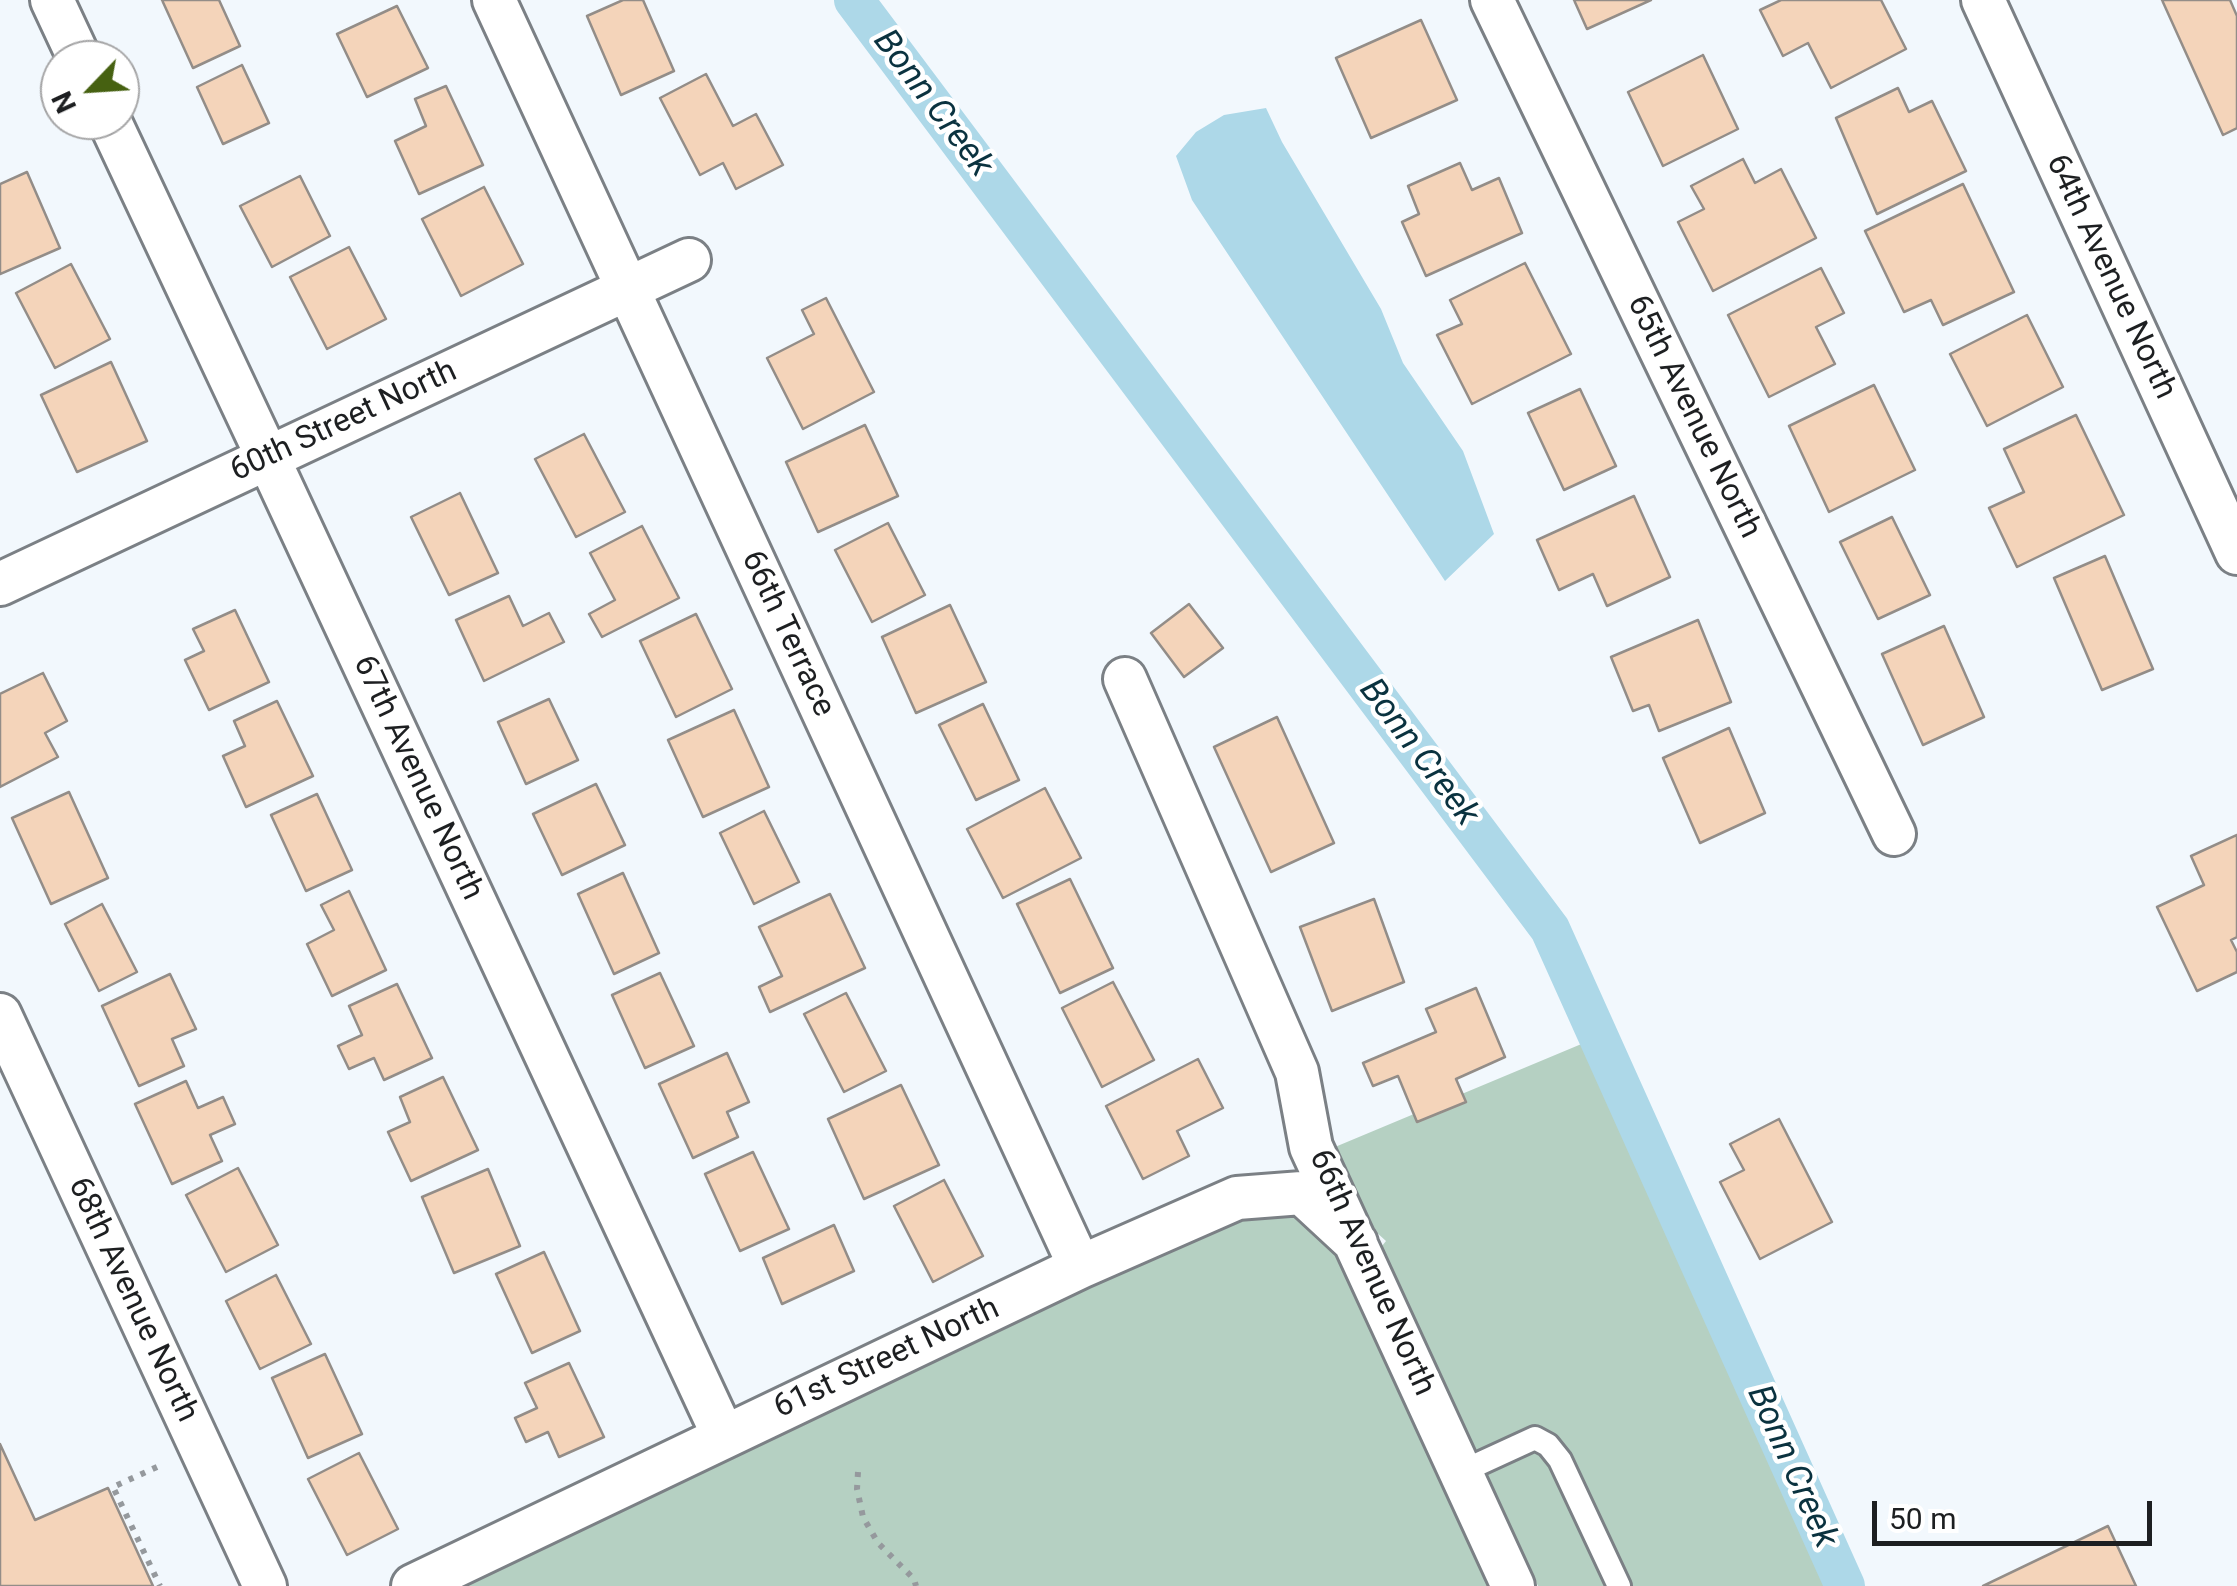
<!DOCTYPE html>
<html>
<head>
<meta charset="utf-8">
<style>
  body { margin:0 }
  #map { position:relative; width:2237px; height:1586px; overflow:hidden; background:#f2f8fd; font-family:Roboto,sans-serif }
  canvas { display:block }
  .north { position:absolute; left:40px; top:40px; width:100px; height:100px; box-sizing:border-box; background:#fff; border:2px solid #a5a5a6; border-radius:50%; rotate:245deg; font-size:28px; font-weight:700; line-height:40px; text-align:center; color:#1d1f21 }
  .north::after { content:''; display:block; margin:auto; width:35px; height:45px; background:#466111; clip-path:polygon(50% 0,100% 100%,50% 72%,0 100%) }
  .scale { position:absolute; left:1872px; top:1501px; width:280px; height:45px; box-sizing:border-box; border:5px solid #1d1f21; border-top:0; padding-left:12px; font-size:30px; line-height:35px; white-space:nowrap; color:#1d1f21; -webkit-text-stroke:8px #fff; paint-order:stroke }
</style>
</head>
<body>
<div id="map">
<canvas width="2237" height="1586"></canvas>
<div class="north">N</div>
<div class="scale">50 m</div>
</div>
<script>
const ctx = document.querySelector('canvas').getContext('2d');
ctx.lineJoin = 'round';
function fillPath(path, color) { ctx.fillStyle = color; ctx.fill(path, 'evenodd'); }
const toPath = rows => new Path2D(rows.map(r => 'M' + r).join(''));
function trace(path, color, width, dash) { ctx.strokeStyle = color; ctx.lineWidth = width; ctx.lineCap = dash ? 'butt' : 'round'; ctx.setLineDash(dash || []); ctx.stroke(path); }
function drawText(font, color, halo, rows, align = 'center') {
  ctx.font = font + ' Roboto,sans-serif'; ctx.lineWidth = 9; ctx.setLineDash([]); ctx.textBaseline = 'middle'; ctx.strokeStyle = halo; ctx.fillStyle = color; for (const [text, x, y, turn = 0] of rows) {
    ctx.save(); ctx.translate(x, y); ctx.rotate((+turn || 0) * Math.PI / 180); ctx.textAlign = isNaN(turn) ? turn : align; if (halo) ctx.strokeText(text, 0, 0); ctx.fillText(text, 0, 0); ctx.restore();
  }
}
fillPath(toPath([
  [1591,1040,1836,1586,1538,1586,1382,1246,1386,1241,1375,1231,1335,1147],
  [1293,1213,1338,1255,1490,1586,458,1586,1088,1285,1241,1217]
]), '#b5d0c2');
fillPath(toPath([
  [1266,108,1282,142,1381,309,1403,363,1463,451,1494,534,1445,581,1192,200,1176,156,1196,132,1224,115]
]), '#add8e8');
trace(toPath([
  [854,0,1550,929,1845,1586]
]), '#add8e8', 40);
const building = toPath([
  [162,0,219,0,240,46,193,68,162,0],
  [623,0,643,0,674,71,621,95,587,16,623,0],
  [1574,0,1651,0,1587,29,1574,0],
  [1781,0,1881,0,1906,49,1831,88,1808,43,1783,56,1760,10,1781,0],
  [2162,0,2230,0,2237,16,2237,128,2223,135,2162,0],
  [397,6,428,68,367,97,337,34,397,6],
  [1421,20,1457,100,1371,138,1336,58,1421,20],
  [1703,55,1738,129,1663,166,1628,92,1703,55],
  [242,65,269,123,223,144,197,87,242,65],
  [706,74,733,126,756,114,783,165,736,189,723,163,700,175,660,98,706,74],
  [446,86,483,165,419,194,395,141,426,126,415,99,446,86],
  [1898,88,1909,112,1932,101,1966,171,1877,214,1836,118,1898,88],
  [1743,159,1755,183,1781,169,1816,238,1713,291,1678,222,1704,209,1691,186,1743,159],
  [1460,163,1472,190,1499,178,1522,233,1426,276,1402,222,1419,214,1408,186,1460,163],
  [27,172,60,248,0,274,0,184,27,172],
  [300,176,330,236,272,267,240,206,300,176],
  [1963,184,2014,292,1943,325,1931,300,1904,312,1865,231,1963,184],
  [484,187,523,264,461,296,422,219,484,187],
  [349,247,386,319,327,349,290,277,349,247],
  [1525,263,1571,354,1472,404,1437,335,1462,324,1450,300,1525,263],
  [71,264,110,339,55,368,16,293,71,264],
  [1821,268,1844,313,1816,327,1835,364,1769,397,1728,315,1821,268],
  [826,298,874,392,803,429,767,358,814,334,802,310,826,298],
  [2027,315,2063,387,1987,426,1950,354,2027,315],
  [111,362,147,441,77,472,41,395,111,362],
  [1874,385,1915,470,1829,512,1789,426,1874,385],
  [1580,389,1616,466,1564,490,1528,413,1580,389],
  [2076,415,2124,515,2017,567,1989,508,2024,492,2004,449,2076,415],
  [865,425,898,496,818,532,786,462,865,425],
  [584,434,625,512,576,537,535,459,584,434],
  [460,493,498,573,449,595,411,517,460,493],
  [1634,496,1670,577,1607,606,1593,574,1559,590,1537,540,1634,496],
  [1892,517,1930,595,1878,619,1840,542,1892,517],
  [888,523,925,595,872,622,835,550,888,523],
  [642,526,679,598,602,637,589,614,615,600,590,553,642,526],
  [2105,556,2153,669,2102,690,2054,578,2105,556],
  [509,596,523,626,549,613,564,642,484,681,456,620,509,596],
  [1189,604,1223,648,1184,677,1151,633,1189,604],
  [950,605,986,682,916,713,882,637,950,605],
  [235,610,269,682,209,710,185,660,204,651,193,629,235,610],
  [696,614,732,689,676,717,640,641,696,614],
  [1698,620,1731,702,1659,731,1649,705,1633,711,1611,657,1698,620],
  [1944,626,1984,717,1923,745,1882,654,1944,626],
  [43,673,67,721,45,733,58,757,0,787,0,694,43,673],
  [549,699,578,760,526,784,498,722,549,699],
  [277,701,313,776,246,807,223,756,245,746,234,721,277,701],
  [983,704,1019,780,976,800,939,725,983,704],
  [734,710,769,787,703,817,668,740,734,710],
  [1277,717,1334,843,1271,872,1214,747,1277,717],
  [1729,728,1765,813,1700,843,1663,758,1729,728],
  [596,784,625,845,562,875,533,814,596,784],
  [1045,788,1081,858,1003,898,967,829,1045,788],
  [69,792,108,878,51,904,12,818,69,792],
  [317,794,352,870,306,891,271,815,317,794],
  [764,811,799,882,754,904,720,833,764,811],
  [2237,835,2237,937,2231,940,2237,952,2237,972,2197,991,2157,907,2204,885,2191,856,2237,835],
  [623,873,659,953,614,974,578,894,623,873],
  [1070,879,1113,968,1060,993,1017,904,1070,879],
  [349,891,386,970,332,996,307,944,334,930,321,905,349,891],
  [830,894,865,968,770,1012,759,987,782,976,759,927,830,894],
  [1374,899,1404,982,1332,1011,1300,927,1374,899],
  [102,904,137,972,99,991,65,924,102,904],
  [660,973,694,1046,645,1068,612,995,660,973],
  [170,974,196,1029,172,1039,184,1066,139,1086,102,1006,170,974],
  [1113,982,1154,1060,1102,1087,1062,1008,1113,982],
  [397,984,432,1058,384,1080,374,1058,349,1069,338,1046,362,1035,349,1006,397,984],
  [1476,988,1505,1057,1456,1079,1466,1102,1417,1122,1398,1076,1373,1086,1363,1063,1436,1032,1426,1009,1476,988],
  [846,993,886,1071,844,1092,804,1014,846,993],
  [727,1053,749,1102,727,1112,738,1137,693,1158,659,1084,727,1053],
  [1198,1059,1223,1108,1177,1131,1189,1156,1143,1179,1106,1106,1198,1059],
  [443,1077,478,1150,411,1181,388,1132,410,1122,400,1097,443,1077],
  [186,1081,198,1108,223,1097,235,1124,210,1135,222,1161,172,1184,135,1104,186,1081],
  [901,1085,939,1165,864,1199,828,1119,901,1085],
  [1779,1119,1832,1222,1760,1259,1720,1182,1744,1170,1730,1144,1779,1119],
  [753,1152,789,1229,740,1251,705,1174,753,1152],
  [238,1168,278,1245,226,1272,186,1195,238,1168],
  [488,1169,520,1246,454,1273,422,1197,488,1169],
  [944,1180,983,1256,933,1282,894,1206,944,1180],
  [834,1225,854,1271,782,1304,763,1258,834,1225],
  [544,1252,580,1331,532,1353,496,1274,544,1252],
  [276,1275,311,1344,260,1369,226,1301,276,1275],
  [325,1354,362,1434,308,1458,272,1378,325,1354],
  [569,1363,604,1437,559,1457,548,1432,526,1442,515,1418,537,1408,525,1383,569,1363],
  [0,1444,35,1520,108,1488,153,1586,0,1586,0,1444],
  [359,1453,398,1529,347,1555,308,1479,359,1453],
  [2108,1526,2136,1586,1983,1586,2108,1526]
]);
fillPath(building, '#f4d4ba');
trace(building, '#938d88', 2.5);
const service = toPath([
  [1461,1472,1535,1438,1548,1445,1560,1460,1619,1586]
]);
const minor = toPath([
  [52,0,80,60],
  [494,0,1080,1267],
  [1492,0,1894,834],
  [1983,0,2237,553],
  [109,120,268,458,724,1437],
  [0,584,689,260],
  [1125,679,1297,1072,1311,1147,1513,1586],
  [0,1015,265,1586],
  [413,1586,1080,1267,1237,1198,1302,1193,1356,1243]
]);
trace(service, '#7b8085', 28);
trace(minor, '#7b8085', 48);
trace(toPath([
  [157,1467,113,1487,160,1586],
  [858,1472,857,1489,863,1517,878,1543,914,1579,916,1586]
]), '#95999d', 6, [5, 8]);
trace(service, '#fff', 22);
trace(minor, '#fff', 42);
drawText('32px', '#1d1f21', '#fff', [
  ["64th Avenue North",2110,277,65],
  ["65th Avenue North",1693,417,64],
  ["60th Street North",344,422,-25],
  ["66th Terrace",787,634,65],
  ["67th Avenue North",417,778,65],
  ["66th Avenue North",1371,1273,66],
  ["68th Avenue North",132,1300,65],
  ["61st Street North",887,1359,-25]
]);
drawText('italic 35px', '#0a323f', '#fff', [
  ["Bonn Creek",932,104,53],
  ["Bonn Creek",1418,753,53],
  ["Bonn Creek",1791,1467,66]
]);
</script>
</body>
</html>
